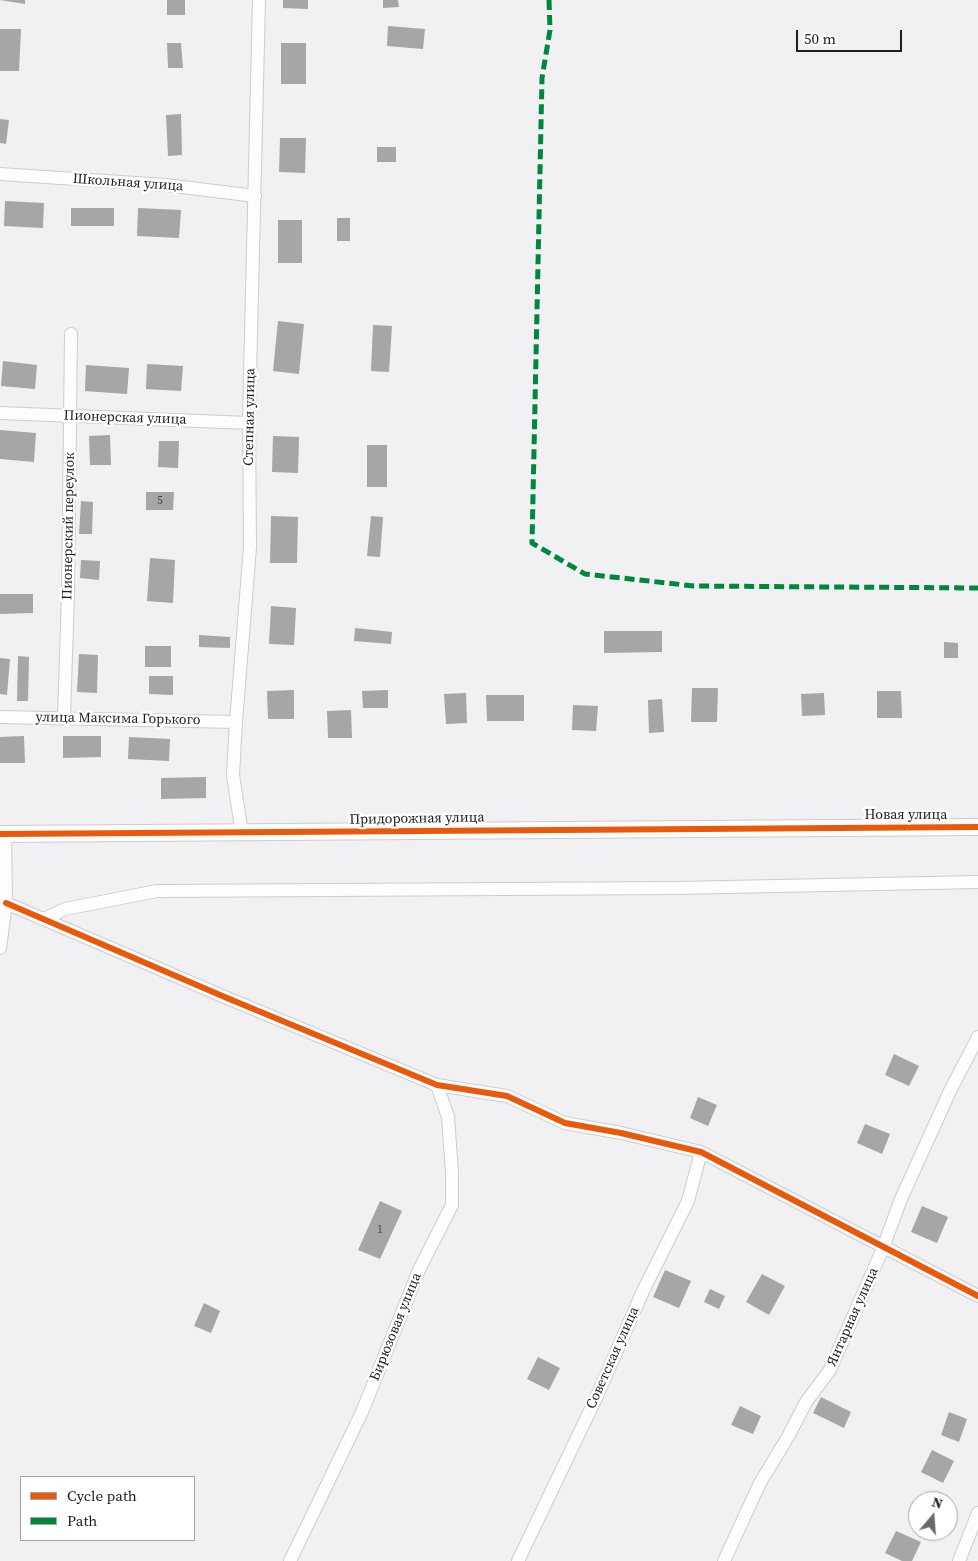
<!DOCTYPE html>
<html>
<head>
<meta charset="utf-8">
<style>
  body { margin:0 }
  #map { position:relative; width:978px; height:1561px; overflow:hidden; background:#f1f0f2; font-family:"Source Serif 4",serif }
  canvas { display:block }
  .legend { position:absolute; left:20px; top:1476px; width:175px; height:65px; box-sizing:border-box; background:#fff; border:1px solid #a6a6a6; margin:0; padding:6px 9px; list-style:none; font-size:15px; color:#202021 }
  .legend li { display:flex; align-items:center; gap:10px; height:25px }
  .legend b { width:25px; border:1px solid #a6a6a6 }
  .north { position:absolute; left:908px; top:1491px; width:50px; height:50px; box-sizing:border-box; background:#fff; border:1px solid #a6a6a6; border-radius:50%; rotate:18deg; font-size:14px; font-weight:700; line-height:20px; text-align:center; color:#202021 }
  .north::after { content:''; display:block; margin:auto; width:18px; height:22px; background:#69696a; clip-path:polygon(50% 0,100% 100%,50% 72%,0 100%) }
  .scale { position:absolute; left:796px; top:30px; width:106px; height:22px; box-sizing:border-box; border:2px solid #202021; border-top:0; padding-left:6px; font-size:15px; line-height:18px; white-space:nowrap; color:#202021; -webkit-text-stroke:4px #fff; paint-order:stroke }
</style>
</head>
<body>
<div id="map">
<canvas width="978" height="1561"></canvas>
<ul class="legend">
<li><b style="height:6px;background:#e8590c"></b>Cycle path</li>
<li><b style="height:6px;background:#00873e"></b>Path</li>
</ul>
<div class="north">N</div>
<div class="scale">50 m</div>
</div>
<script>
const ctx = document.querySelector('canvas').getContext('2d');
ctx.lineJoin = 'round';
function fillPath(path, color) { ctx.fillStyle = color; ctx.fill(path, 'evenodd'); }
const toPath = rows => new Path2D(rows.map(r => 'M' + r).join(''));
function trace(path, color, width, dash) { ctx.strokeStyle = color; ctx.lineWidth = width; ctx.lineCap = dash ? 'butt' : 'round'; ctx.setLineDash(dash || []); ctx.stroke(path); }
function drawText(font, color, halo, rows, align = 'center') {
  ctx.font = font + ' "Source Serif 4",serif'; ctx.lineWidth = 5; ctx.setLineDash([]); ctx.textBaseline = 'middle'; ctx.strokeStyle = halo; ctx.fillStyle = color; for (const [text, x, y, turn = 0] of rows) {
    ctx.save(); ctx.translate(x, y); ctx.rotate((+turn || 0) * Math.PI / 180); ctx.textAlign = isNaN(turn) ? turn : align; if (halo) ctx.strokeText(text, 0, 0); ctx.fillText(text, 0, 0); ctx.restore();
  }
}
fillPath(toPath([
  [0,0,25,0,25,4],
  [167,0,185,0,185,15,167,15],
  [283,0,308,0,308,9,283,8],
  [383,0,398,0,399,7,383,8],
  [388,26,425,29,423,49,387,46],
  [0,29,21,29,19,71,0,71],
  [167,43,181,43,183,68,168,68],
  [281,43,306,43,306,84,281,84],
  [181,114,182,155,168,156,166,115],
  [0,119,9,120,6,144,0,143],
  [280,138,306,138,305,173,279,172],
  [377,147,396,147,396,162,377,162],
  [5,201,44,203,43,228,4,226],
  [71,208,114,208,114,226,71,226],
  [138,208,181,210,179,238,137,236],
  [337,218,350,218,350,241,337,241],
  [278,220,302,220,302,263,278,263],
  [278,321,304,324,299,374,273,371],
  [373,325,392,326,389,372,371,371],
  [3,361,37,365,35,389,1,386],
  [147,364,183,366,181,391,146,389],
  [86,365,129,368,127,394,85,391],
  [0,430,36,433,34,462,0,459],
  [110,435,111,465,90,465,89,436],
  [273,436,299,437,298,473,272,472],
  [159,441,179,441,178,468,158,467],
  [367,445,387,445,387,487,367,487],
  [146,492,174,492,173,510,146,510],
  [81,501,93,502,92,534,79,534],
  [271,516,298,517,297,563,270,563],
  [371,516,383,517,380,557,367,556],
  [150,558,175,560,173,603,147,601],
  [81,560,100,561,99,580,80,578],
  [0,594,33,594,33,613,0,614],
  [271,606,296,608,294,645,269,644],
  [355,628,392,632,391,644,354,641],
  [604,631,662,631,662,652,604,653],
  [199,635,230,637,230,648,199,647],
  [944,642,958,643,958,658,944,658],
  [145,646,171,646,171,667,145,667],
  [79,654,98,655,97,693,77,692],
  [18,656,29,657,28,701,17,701],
  [0,658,10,659,7,695,0,694],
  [149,676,173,676,173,695,149,694],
  [692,688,718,688,717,722,691,722],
  [294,690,294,719,268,719,267,691],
  [388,690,388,708,363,708,362,691],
  [877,691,901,691,902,718,877,718],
  [466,693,467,723,446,724,444,694],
  [824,693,825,715,802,716,801,694],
  [486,695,524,695,524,721,487,721],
  [662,699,664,732,649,733,648,700],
  [573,705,598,706,596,731,572,730],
  [351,710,352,738,328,738,327,711],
  [24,736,25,763,0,763,0,737],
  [63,736,101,736,101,757,63,758],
  [129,737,170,739,169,761,128,759],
  [206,777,206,798,161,799,161,778],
  [894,1054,919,1066,909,1086,885,1075],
  [698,1097,717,1105,708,1126,690,1118],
  [865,1124,890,1134,882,1154,857,1143],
  [380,1201,402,1211,380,1259,358,1250],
  [922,1206,948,1217,937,1243,911,1232],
  [665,1270,691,1281,679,1308,653,1297],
  [762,1274,785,1286,769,1315,746,1302],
  [710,1289,725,1296,719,1309,704,1302],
  [204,1303,220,1311,211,1333,194,1326],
  [538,1357,560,1368,549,1390,527,1379],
  [821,1397,851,1412,844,1428,813,1413],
  [740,1406,761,1416,753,1434,731,1425],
  [949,1412,967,1419,959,1442,941,1435],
  [932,1450,954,1461,943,1483,921,1472],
  [896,1531,921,1542,912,1561,902,1561,885,1553]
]), '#a6a5a7');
const minor = toPath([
  [0,174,166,185,255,196],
  [0,413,249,423],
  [0,717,236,722],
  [64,717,68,593,71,334],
  [242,834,233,775,236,722,250,547,249,417,259,0],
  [6,903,227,998,437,1085,507,1096,565,1123,621,1133,701,1152,978,1296],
  [44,919,65,909,157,891,676,888,978,882],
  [0,948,6,903,5,834],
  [290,1561,362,1412,419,1270,452,1205,452,1173,448,1117,437,1085],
  [518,1561,597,1396,643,1291,688,1201,701,1152],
  [724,1561,760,1483,789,1435,806,1402,830,1370,883,1248,901,1199,950,1091,978,1037],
  [959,1561,978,1513]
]);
const tertiary = toPath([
  [0,834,978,827]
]);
trace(minor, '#cdccce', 14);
trace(tertiary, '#cdccce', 18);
trace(minor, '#fdfdfd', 12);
trace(tertiary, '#fdfdfd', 16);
trace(toPath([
  [549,0,550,30,542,78,532,543,585,574,694,586,978,588]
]), '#00873e', 5, [10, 5]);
trace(toPath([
  [0,834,978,827],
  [6,903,227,998,437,1085,507,1096,565,1123,621,1133,701,1152,978,1296]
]), '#e8590c', 6);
drawText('11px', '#424142', null, [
  ["5",160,501],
  ["1",380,1230]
]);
drawText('14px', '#202021', '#fff', [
  ["Школьная улица",128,183,4],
  ["Степная улица",250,417,-89],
  ["Пионерская улица",125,418,2],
  ["Пионерский переулок",69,526,-89],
  ["улица Максима Горького",118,719,1],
  ["Новая улица",906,815],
  ["Придорожная улица",417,819,-1],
  ["Янтарная улица",853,1317,-66],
  ["Бирюзовая улица",396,1327,-68],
  ["Советская улица",613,1358,-66]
]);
</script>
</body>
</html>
